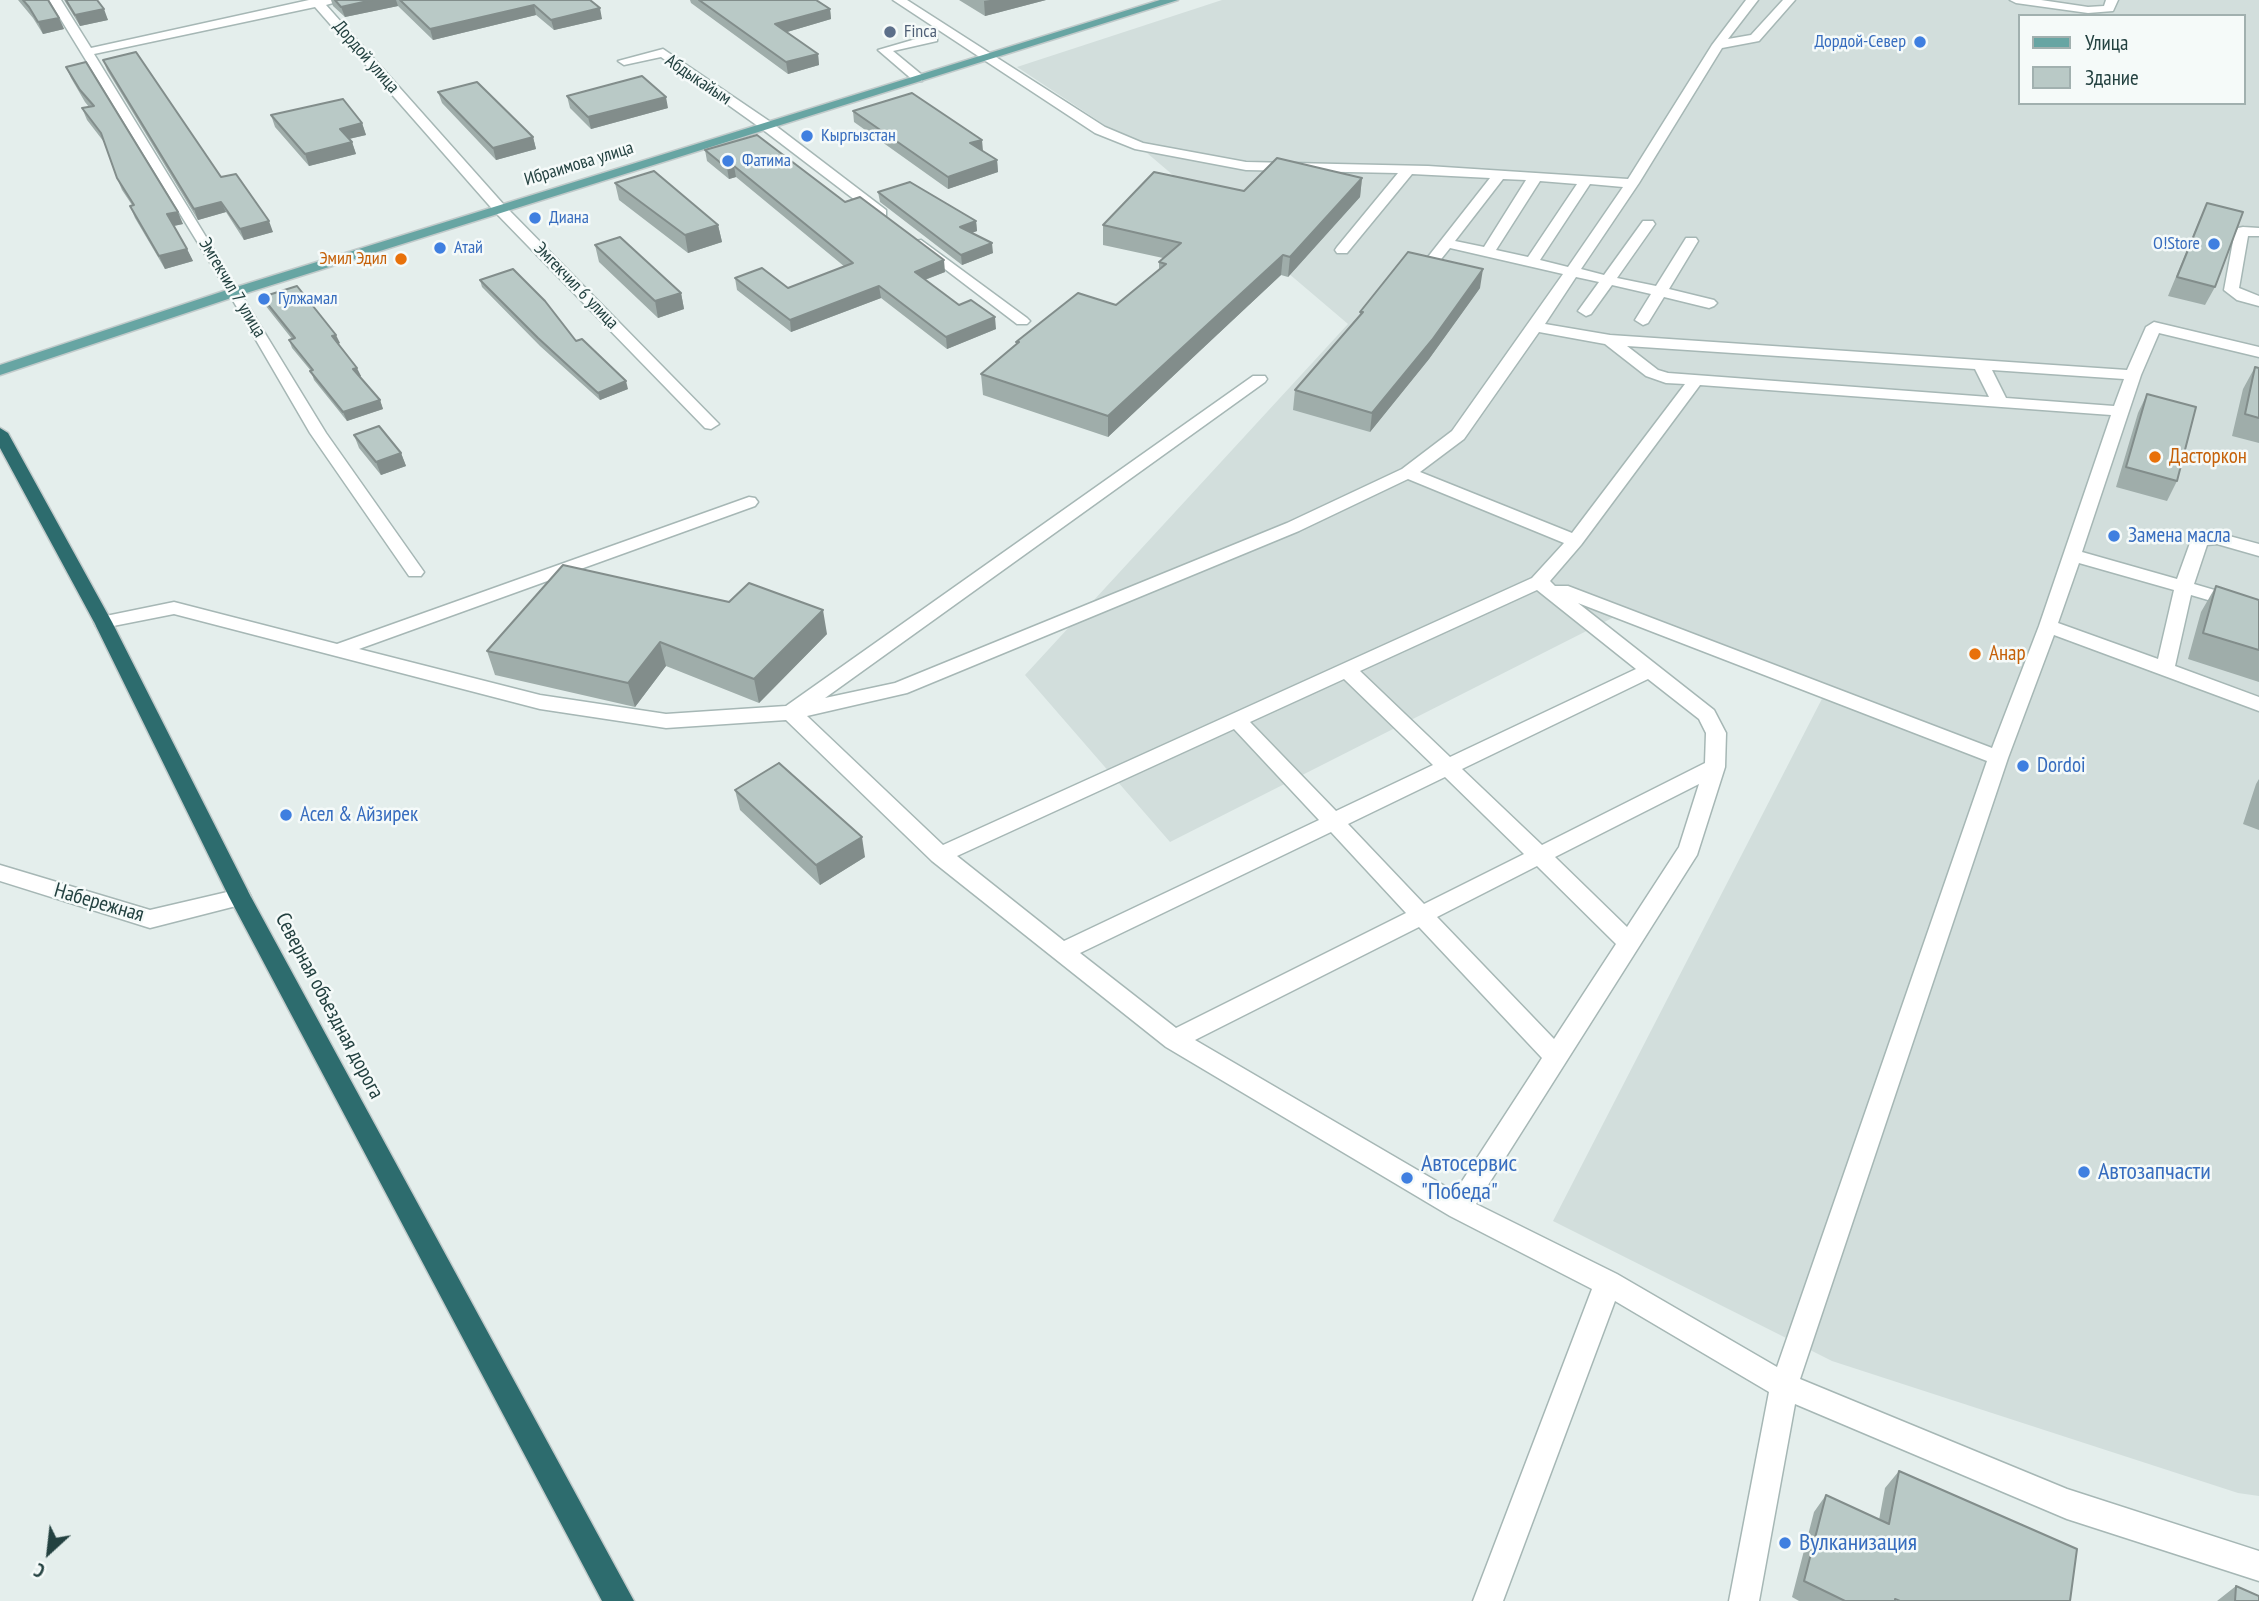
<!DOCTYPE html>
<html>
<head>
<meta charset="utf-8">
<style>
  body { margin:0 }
  #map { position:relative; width:2259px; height:1601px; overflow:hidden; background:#e4eeec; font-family:"PT Sans Narrow",sans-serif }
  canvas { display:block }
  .legend { position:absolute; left:2018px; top:14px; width:228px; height:91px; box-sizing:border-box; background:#f5faf9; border:2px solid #a1b0af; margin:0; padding:9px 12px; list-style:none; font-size:21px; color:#234140 }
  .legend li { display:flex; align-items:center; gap:14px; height:35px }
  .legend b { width:35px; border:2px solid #a1b0af }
  .north { position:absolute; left:14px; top:1517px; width:70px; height:70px; -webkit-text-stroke:5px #f5faf9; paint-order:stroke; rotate:207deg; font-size:19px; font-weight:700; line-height:28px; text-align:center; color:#234140 }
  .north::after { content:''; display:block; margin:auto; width:24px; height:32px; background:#234140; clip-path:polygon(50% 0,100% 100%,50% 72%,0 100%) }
</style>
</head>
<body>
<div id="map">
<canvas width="2259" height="1601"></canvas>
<ul class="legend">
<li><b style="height:9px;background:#67a5a3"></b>Улица</li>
<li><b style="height:19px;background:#b9c9c6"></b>Здание</li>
</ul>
<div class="north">С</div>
</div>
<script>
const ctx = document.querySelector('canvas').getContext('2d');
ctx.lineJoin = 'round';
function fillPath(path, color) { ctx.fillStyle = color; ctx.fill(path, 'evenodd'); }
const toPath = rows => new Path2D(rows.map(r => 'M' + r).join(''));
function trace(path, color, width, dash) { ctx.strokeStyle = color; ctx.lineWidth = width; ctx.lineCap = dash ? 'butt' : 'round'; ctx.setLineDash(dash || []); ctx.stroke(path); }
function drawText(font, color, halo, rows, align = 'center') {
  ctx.font = font + ' "PT Sans Narrow",sans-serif'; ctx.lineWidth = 5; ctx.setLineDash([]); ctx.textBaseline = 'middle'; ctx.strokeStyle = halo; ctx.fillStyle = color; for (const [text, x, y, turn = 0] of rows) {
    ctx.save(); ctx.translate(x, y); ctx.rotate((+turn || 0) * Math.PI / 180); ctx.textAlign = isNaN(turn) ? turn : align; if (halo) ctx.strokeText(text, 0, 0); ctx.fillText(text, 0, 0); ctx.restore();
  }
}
fillPath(toPath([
  [1222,0,2259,0,2259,1496,2238,1493,1832,1361,1553,1221,1826,691,1626,611,1170,842,1025,675,1348,324,1147,153,1017,67],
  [2019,16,2243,16,2243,103,2019,103]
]), '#d2dedc');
const minor = toPath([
  [49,0,61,0,91,48,309,0,334,0,333,3,326,5,505,206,719,424,711,429,705,428,495,212,315,7,94,54,326,433,424,572,421,576,409,576,310,433,228,292,49,0],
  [893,0,907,0,1105,127,1143,143,1246,162,1428,166,1628,179,1712,45,1746,0,1758,0,1728,39,1751,35,1783,0,1795,0,1759,41,1722,48,1639,183,1581,269,1604,275,1643,221,1653,221,1655,224,1617,278,1656,286,1686,238,1696,238,1698,241,1669,289,1714,300,1717,303,1714,306,1709,308,1664,297,1648,323,1643,325,1635,320,1651,294,1612,285,1591,314,1586,316,1578,311,1599,282,1576,277,1545,324,1610,335,2127,370,2146,327,2154,322,2259,347,2259,357,2159,333,2141,375,2082,552,2177,579,2190,543,2197,535,2218,533,2259,544,2259,556,2217,544,2207,545,2194,584,2259,603,2259,615,2191,595,2175,666,2259,697,2259,711,2054,635,2008,758,1800,1379,2067,1489,2259,1551,2259,1581,2067,1519,1795,1404,1759,1601,1729,1601,1769,1392,1615,1301,1503,1601,1473,1601,1592,1289,1450,1216,1166,1047,932,861,786,720,666,728,540,709,174,614,103,628,96,626,94,622,96,618,174,602,337,644,749,497,755,498,758,502,755,506,359,649,540,695,666,714,786,706,1253,376,1265,376,1267,379,1265,382,825,698,895,683,1287,523,1402,469,1452,431,1563,274,1450,248,1434,268,1424,268,1422,265,1424,262,1490,178,1412,174,1347,253,1337,253,1335,250,1337,247,1398,173,1246,170,1135,149,1095,133,893,0],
  [1503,179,1526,180,1484,247,1455,241,1503,179],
  [1540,181,1577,184,1528,257,1496,250,1540,181],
  [1590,184,1623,187,1568,267,1540,260,1590,184],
  [1539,332,1605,344,1646,376,1666,383,1685,384,1572,533,1420,472,1464,439,1539,332],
  [1627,346,1975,369,1989,397,1668,373,1658,370,1627,346],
  [1992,370,2124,379,2114,406,2006,398,1992,370],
  [1700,385,2111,415,2039,626,1992,748,1568,586,1555,586,1550,581,1581,545,1700,385],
  [1408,479,1564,543,1532,578,943,845,807,716,907,693,1299,531,1408,479],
  [2079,563,2174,590,2158,659,2058,623,2079,563],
  [1537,590,1636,669,1450,757,1360,671,1537,590],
  [1578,603,1987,761,1777,1367,1617,1274,1476,1204,1697,855,1725,767,1726,733,1714,710,1578,603],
  [1344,679,1433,765,1336,811,1250,722,1344,679],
  [1648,679,1699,719,1706,733,1705,763,1542,845,1462,769,1648,679],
  [1234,729,1319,820,1064,941,957,856,1234,729],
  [1445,777,1524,854,1424,904,1348,824,1445,777],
  [1699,784,1679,847,1627,927,1555,857,1699,784],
  [1331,832,1406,913,1176,1028,1080,953,1331,832],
  [1537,866,1616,944,1554,1039,1437,917,1537,866],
  [1419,927,1542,1058,1455,1192,1195,1040,1419,927],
  [2010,0,2041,0,2088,7,2104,6,2106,0,2118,0,2113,11,2088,13,2016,3,2010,0],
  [933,34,937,35,937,41,893,51,922,75,922,81,914,81,878,50,933,34],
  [663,49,772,123,886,210,886,216,876,216,762,129,661,57,624,65,618,61,663,49],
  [2243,227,2259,228,2259,236,2248,236,2239,288,2259,296,2259,306,2237,300,2224,290,2234,236,2238,228,2243,227],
  [921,240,1027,318,1030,321,1027,324,1017,324,916,247,914,244,916,241,921,240],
  [0,865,150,910,240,889,248,891,251,897,248,903,240,905,150,928,0,881,0,865]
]);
const major = toPath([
  [1160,0,1178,0,240,295,0,375,0,365,230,289,1160,0]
]);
const highway = toPath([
  [0,428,8,433,112,622,251,897,634,1601,602,1601,229,897,94,622,0,448,0,428]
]);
trace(minor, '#a6b7b5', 3);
trace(major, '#c1caca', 3);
trace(highway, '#c1caca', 3);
fillPath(minor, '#fff');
fillPath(major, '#67a5a3');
fillPath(highway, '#2d6c6e');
fillPath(toPath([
  [18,0,48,0,59,18,64,29,43,34,33,18],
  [64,0,97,0,108,20,80,26],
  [331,0,590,0,602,19,554,30,536,15,433,40,398,6,345,17,333,6],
  [690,0,816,0,830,9,831,19,787,32,818,54,819,65,788,74,691,3],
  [959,0,1046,0,985,16],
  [103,60,221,177,273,232,244,240,226,212,198,220,107,70],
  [66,67,183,224,174,226,187,249,193,261,165,269,135,218,130,206,132,205,122,190,117,178,104,142,87,120,82,108,89,107,85,102,71,78],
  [438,92,533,137,536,149,496,160,442,103],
  [567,96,668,108,591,129,570,108],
  [853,111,983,151,997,160,998,172,948,189,854,122],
  [271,115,362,123,366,135,349,139,352,142,356,154,309,166,275,127],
  [705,150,845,202,945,272,925,280,959,305,996,329,947,349,881,298,791,332,737,290,735,278,788,288,845,267,736,177,729,179,707,161],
  [1362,178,1360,197,1288,277,1281,275,1108,437,983,395,981,374,1016,345,1016,342,1116,305,1159,269,1159,262,1163,258,1103,245,1103,225,1244,191],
  [615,183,718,225,722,242,688,253,619,200],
  [878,192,976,221,977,231,971,233,993,253,962,265,880,202],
  [2207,203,2215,287,2205,305,2168,296,2199,221],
  [595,245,681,293,684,309,658,318,599,262],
  [480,280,628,389,600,400,540,346,482,287],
  [1480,288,1429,359,1370,432,1293,410,1295,390,1360,316,1360,312],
  [262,297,340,343,338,344,361,376,359,376,380,400,383,409,347,421,314,380,311,371,292,348,289,340,292,339,265,305],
  [2255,367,2259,368,2259,443,2232,436,2243,389],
  [2147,394,2177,481,2167,501,2116,487,2138,413],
  [354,435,401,453,406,466,381,475,359,448],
  [2216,586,2259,600,2259,682,2188,659,2201,612],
  [827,634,759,703,666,666,635,707,495,675,487,651],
  [2259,779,2259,830,2243,824,2256,784],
  [735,790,865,857,820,885,740,810],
  [1899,1471,2070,1601,1799,1601,1792,1597,1814,1512,1826,1495,1879,1520,1885,1488],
  [2236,1586,2259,1601,2217,1601]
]), '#9fadaa');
fillPath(toPath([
  [372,0,396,0,398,6,345,17,341,7],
  [990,0,1046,0,985,16,984,1],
  [534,5,536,15,433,40,430,29],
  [600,8,602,19,554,30,551,20],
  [104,9,108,20,80,26,75,15],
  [830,9,831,19,777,35,775,24],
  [59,18,64,29,43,34,38,22],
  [818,54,819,65,788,74,786,62],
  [666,97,668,108,591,129,588,117],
  [362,123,366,135,344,140,340,129],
  [533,137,536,149,496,160,493,148],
  [982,140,983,151,970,143],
  [352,142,356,154,309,166,305,154],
  [997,160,998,172,948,189,948,177],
  [734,166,736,177,729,179,727,168],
  [1362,178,1360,197,1288,277,1290,257],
  [221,202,226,212,198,220,194,209],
  [178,212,183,224,173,226,167,214],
  [269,221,273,232,244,240,240,229],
  [976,221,977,231,961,237,960,227],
  [718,225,722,242,688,253,685,235],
  [992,243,993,253,962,265,961,255],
  [187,249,193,261,165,269,159,256],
  [1283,255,1281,275,1108,437,1108,416],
  [944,260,945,272,916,283,915,272],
  [1483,269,1480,288,1429,359,1370,432,1372,413],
  [879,286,881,298,791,332,790,320],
  [681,293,684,309,658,318,655,301],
  [995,317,996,329,947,349,946,337],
  [336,335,340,343,335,345,332,336],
  [357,368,361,376,356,377,353,369],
  [626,381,628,389,600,400,598,393],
  [380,400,383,409,347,421,343,412],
  [401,453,406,466,381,475,376,462],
  [823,610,827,634,759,703,754,679],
  [660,642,666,666,635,707,628,683],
  [862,837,865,857,820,885,816,865]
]), '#828d8b');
const building = toPath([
  [23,0,48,0,59,18,38,22,29,7,23,0],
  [66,0,97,0,104,9,75,15,66,0],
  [335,0,372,0,341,7,335,0],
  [400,0,590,0,600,8,551,20,534,5,430,29,400,0],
  [699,0,816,0,830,9,775,24,818,54,786,62,699,0],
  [136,52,221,177,236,174,269,221,240,229,221,202,194,209,103,60,136,52],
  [86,62,178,212,167,214,187,249,159,256,130,206,134,205,117,178,101,133,82,108,94,106,80,90,66,67,86,62],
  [642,76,666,97,588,117,567,96,642,76],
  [477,82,533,137,493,148,438,92,477,82],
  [912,93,982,140,970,143,997,160,948,177,853,111,912,93],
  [343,99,362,123,340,129,352,142,305,154,271,115,343,99],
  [757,135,845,202,860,197,944,260,915,272,959,305,971,300,995,317,946,337,879,286,790,320,735,278,762,268,788,288,853,263,734,166,727,168,705,150,757,135],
  [1277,158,1362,178,1290,257,1283,255,1108,416,981,374,1019,342,1016,342,1078,293,1116,305,1166,264,1159,262,1181,243,1103,225,1154,172,1244,191,1277,158],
  [654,171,718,225,685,235,615,183,654,171],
  [910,182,976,221,960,227,992,243,961,255,878,192,910,182],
  [2207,203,2243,212,2215,287,2177,277,2207,203],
  [620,237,681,293,655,301,595,245,620,237],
  [1408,252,1483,269,1432,340,1372,413,1295,390,1363,312,1360,312,1408,252],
  [513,269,545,301,576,341,582,339,626,381,598,393,538,338,480,280,513,269],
  [297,286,336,335,332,336,357,368,353,369,380,400,343,412,310,371,313,370,289,340,295,338,262,297,297,286],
  [2255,367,2259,368,2259,418,2245,414,2255,367],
  [2147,394,2196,407,2177,481,2126,467,2147,394],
  [379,426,401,453,376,462,354,435,379,426],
  [563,565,729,602,749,583,823,610,754,679,660,642,628,683,487,651,563,565],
  [2216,586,2259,600,2259,650,2203,633,2216,586],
  [779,763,862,837,816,865,735,790,779,763],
  [1899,1471,2077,1549,2070,1601,1900,1601,1895,1599,1895,1601,1845,1601,1804,1581,1826,1495,1889,1524,1899,1471],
  [2236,1586,2259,1596,2259,1601,2235,1601,2236,1586]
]);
fillPath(building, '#b9c9c6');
trace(building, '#828d8b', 2);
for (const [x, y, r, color] of [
  [890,32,7,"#5c6f8a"],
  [1920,42,7,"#3f7fe0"],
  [807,136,7,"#3f7fe0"],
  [728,161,7,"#3f7fe0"],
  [535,218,7,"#3f7fe0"],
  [2214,244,7,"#3f7fe0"],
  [440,248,7,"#3f7fe0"],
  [401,259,7,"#e8710a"],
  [264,299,7,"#3f7fe0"],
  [2155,457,7,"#e8710a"],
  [2114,536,7,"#3f7fe0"],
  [1975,654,7,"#e8710a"],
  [2023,766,7,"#3f7fe0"],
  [286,815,7,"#3f7fe0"],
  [2084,1172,7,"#3f7fe0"],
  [1407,1178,7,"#3f7fe0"],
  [1785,1543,7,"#3f7fe0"]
]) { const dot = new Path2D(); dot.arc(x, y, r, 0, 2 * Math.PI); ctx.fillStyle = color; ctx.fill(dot); trace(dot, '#f5faf9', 2.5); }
drawText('18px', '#4e5e75', '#f5faf9', [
  ["Finca",904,32]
], 'left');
drawText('18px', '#366cbe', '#f5faf9', [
  ["Дордой-Север",1906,42,"right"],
  ["Кыргызстан",821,136],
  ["Фатима",742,161],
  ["Диана",549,218],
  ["O!Store",2200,244,"right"],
  ["Атай",454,248],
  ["Гулжамал",278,299]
], 'left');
drawText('18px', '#234140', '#f5faf9', [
  ["Дордой улица",366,57,49],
  ["Абдыкайым",698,80,34],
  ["Ибраимова улица",579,164,-17],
  ["Эмгекчил 6 улица",576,286,46],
  ["Эмгекчил 7 улица",232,288,59]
]);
drawText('18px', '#c56008', '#f5faf9', [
  ["Эмил Эдил",387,259]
], 'right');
drawText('21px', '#c56008', '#f5faf9', [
  ["Дасторкон",2169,457],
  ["Анар",1989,654]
], 'left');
drawText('21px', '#366cbe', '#f5faf9', [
  ["Замена масла",2128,536],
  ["Dordoi",2037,766],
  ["Асел & Айзирек",300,815]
], 'left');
drawText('21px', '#234140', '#f5faf9', [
  ["Набережная",99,903,16],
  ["Северная объездная дорога",329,1006,62]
]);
drawText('24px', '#366cbe', '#f5faf9', [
  ["Автосервис",1421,1164],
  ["\"Победа\"",1421,1192],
  ["Автозапчасти",2098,1172],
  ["Вулканизация",1799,1543]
], 'left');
</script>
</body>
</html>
